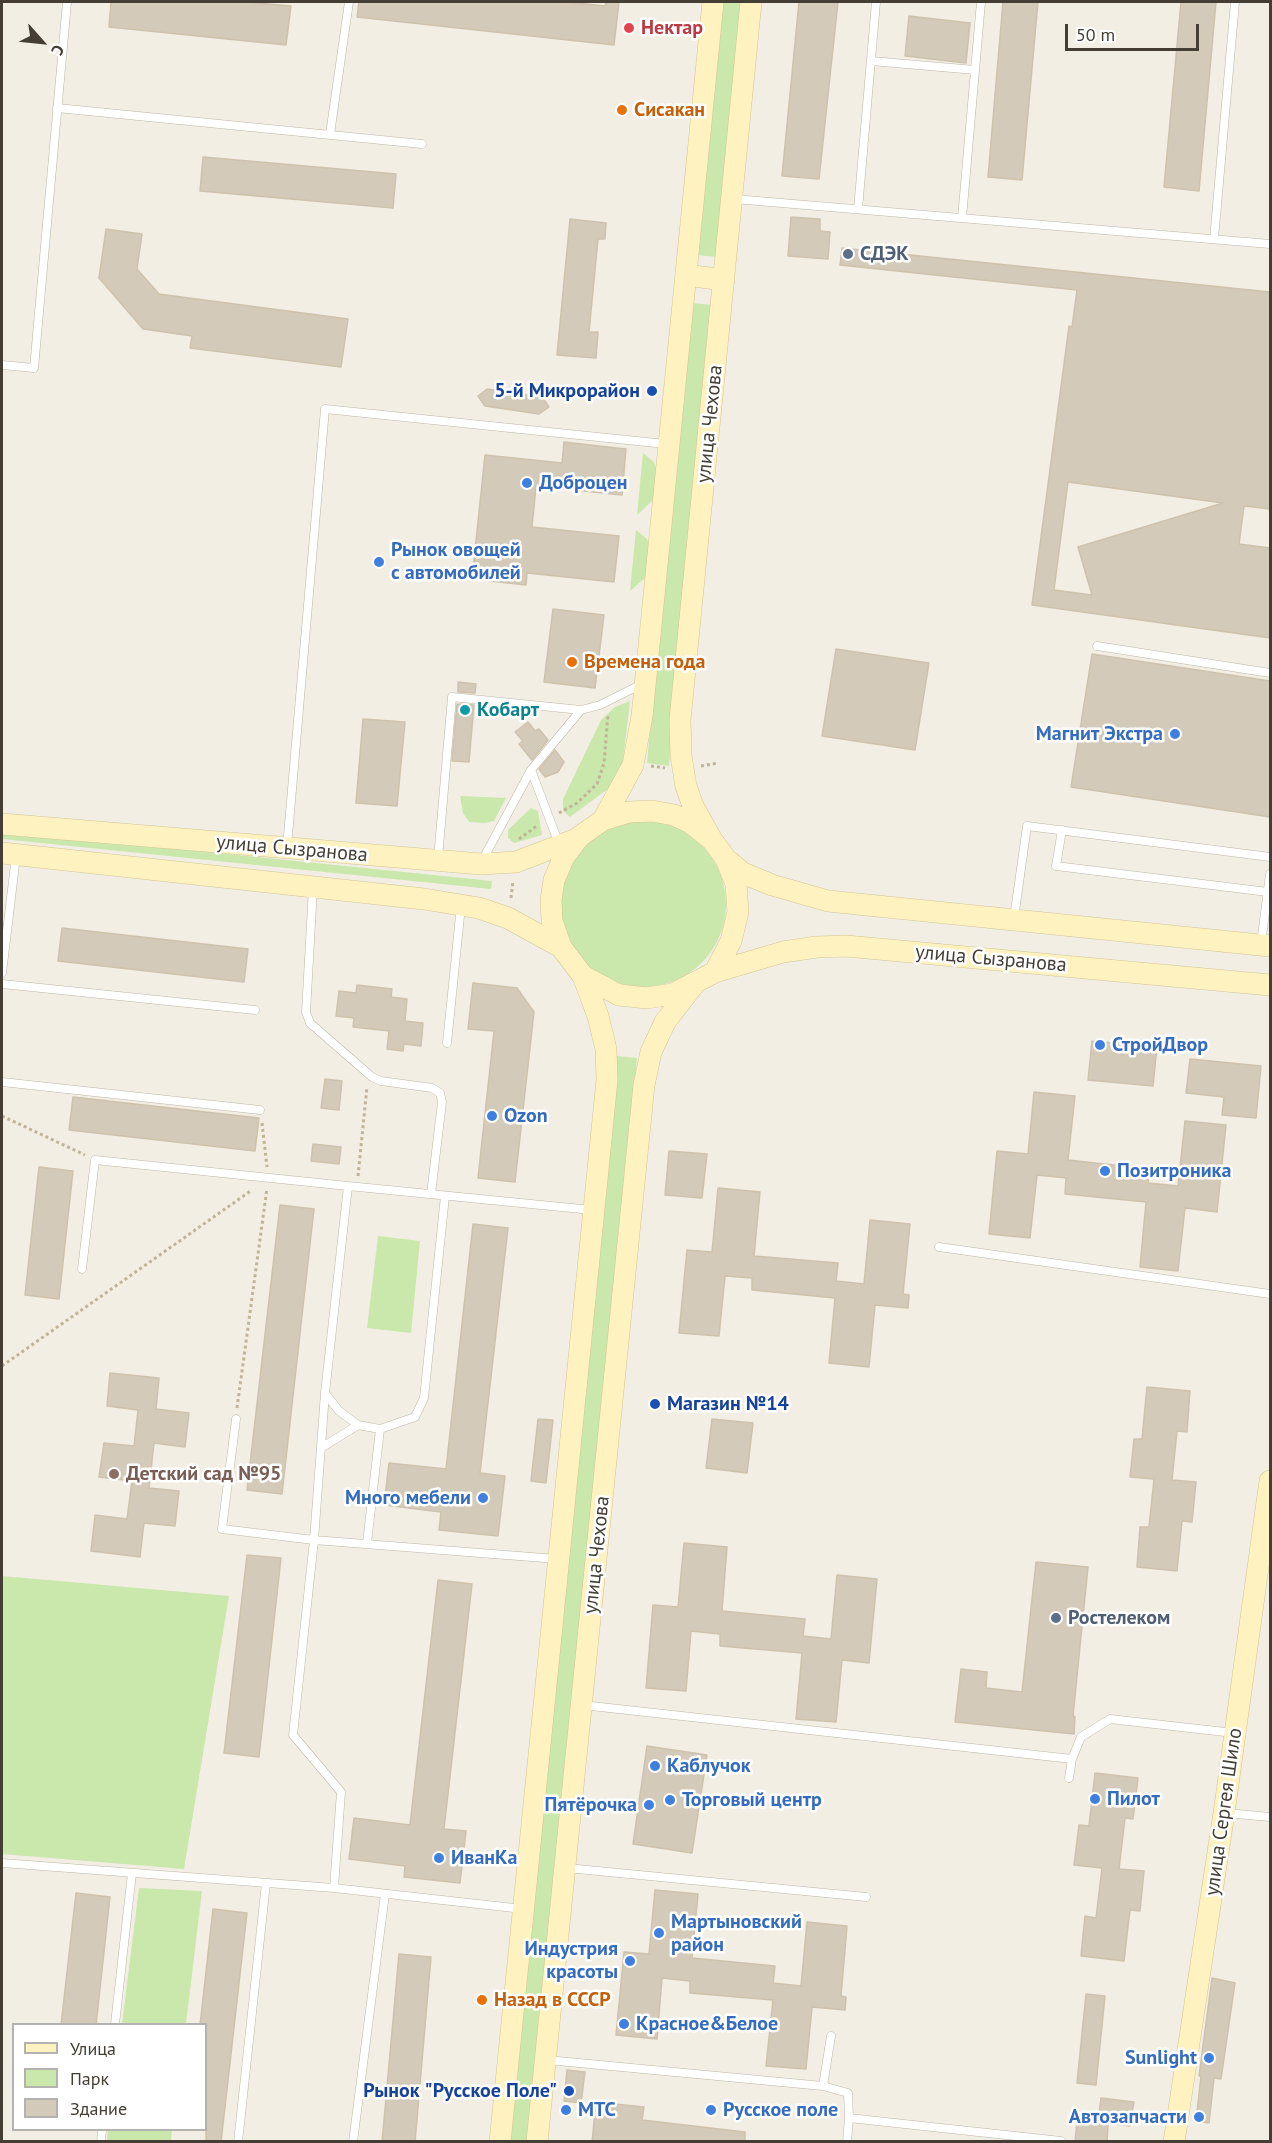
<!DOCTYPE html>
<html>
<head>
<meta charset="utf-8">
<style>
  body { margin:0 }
  #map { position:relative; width:1272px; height:2143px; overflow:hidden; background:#f2eee4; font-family:"PT Sans",sans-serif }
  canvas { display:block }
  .frame { position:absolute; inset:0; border:3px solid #443e34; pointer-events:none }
  .legend { position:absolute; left:12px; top:2023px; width:195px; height:108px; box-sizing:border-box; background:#fff; border:2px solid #b4b2ae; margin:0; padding:8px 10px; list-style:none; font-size:18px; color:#443e34 }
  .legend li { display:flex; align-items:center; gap:12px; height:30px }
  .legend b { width:30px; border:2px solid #b4b2ae }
  .north { position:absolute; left:12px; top:12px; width:60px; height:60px; -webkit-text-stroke:4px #fff; paint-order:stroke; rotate:117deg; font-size:16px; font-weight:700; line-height:24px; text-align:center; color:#443e34 }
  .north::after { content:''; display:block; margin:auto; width:21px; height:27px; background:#443e34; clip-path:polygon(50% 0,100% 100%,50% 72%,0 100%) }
  .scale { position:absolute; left:1065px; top:24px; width:134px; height:27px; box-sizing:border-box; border:3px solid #443e34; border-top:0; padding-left:8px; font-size:18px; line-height:21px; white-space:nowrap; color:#443e34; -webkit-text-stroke:4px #fff; paint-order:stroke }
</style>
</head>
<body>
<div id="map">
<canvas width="1272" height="2143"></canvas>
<div class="frame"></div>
<ul class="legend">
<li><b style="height:8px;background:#fff2c1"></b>Улица</li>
<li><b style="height:16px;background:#cae8ab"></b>Парк</li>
<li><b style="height:16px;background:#d4cab9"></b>Здание</li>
</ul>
<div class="north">С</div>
<div class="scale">50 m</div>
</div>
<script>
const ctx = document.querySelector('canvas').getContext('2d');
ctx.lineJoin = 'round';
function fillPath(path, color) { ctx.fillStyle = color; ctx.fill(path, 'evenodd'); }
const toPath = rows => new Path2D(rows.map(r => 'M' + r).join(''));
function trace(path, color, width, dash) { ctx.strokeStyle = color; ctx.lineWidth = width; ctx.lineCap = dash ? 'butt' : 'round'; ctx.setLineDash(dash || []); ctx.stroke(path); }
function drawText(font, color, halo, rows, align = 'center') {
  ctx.font = font + ' "PT Sans",sans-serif'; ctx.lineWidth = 5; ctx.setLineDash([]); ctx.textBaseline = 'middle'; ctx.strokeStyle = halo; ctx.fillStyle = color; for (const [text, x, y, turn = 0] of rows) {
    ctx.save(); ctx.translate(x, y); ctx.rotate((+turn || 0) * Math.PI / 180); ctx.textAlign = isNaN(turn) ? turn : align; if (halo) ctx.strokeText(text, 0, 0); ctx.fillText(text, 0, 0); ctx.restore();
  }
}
fillPath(toPath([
  [721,2,743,2,718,257,696,255],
  [691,303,713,305,669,766,647,763],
  [643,453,654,462,657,470,653,500,637,515],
  [636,530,647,539,650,547,646,577,630,591],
  [630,701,622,769,616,783,570,817,563,811,563,799,601,720,615,707],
  [460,796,506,798,494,821,484,823,469,822,463,813],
  [531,808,538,811,542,835,514,843,508,838,508,830],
  '560 904a83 83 0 1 1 166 0a83 83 0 1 1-166 0Z',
  [2,831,492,881,491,889,2,839],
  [617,1056,637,1058,530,2141,509,2142],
  [378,1236,420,1241,411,1333,367,1328],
  [2,1576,229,1596,184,1869,2,1854],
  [139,1888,202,1891,186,2024,122,2024],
  [108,2130,172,2130,171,2141,107,2141]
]), '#cae8ab');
const building = toPath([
  [111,2,246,2,291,6,286,45,109,27,111,2],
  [359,2,566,2,605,6,606,2,619,2,614,45,357,17,359,2],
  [799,2,838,2,819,179,782,176,799,2],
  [1003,2,1038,2,1022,180,988,177,1003,2],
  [1181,2,1216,2,1199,191,1164,187,1181,2],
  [909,16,970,23,966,63,905,56,909,16],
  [203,157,396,174,393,208,200,191,203,157],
  [791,217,820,219,820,231,830,232,828,259,788,256,791,217],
  [570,219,606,223,605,239,598,239,589,332,598,332,596,358,557,355,570,219],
  [106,229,142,234,137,269,159,294,348,319,341,367,190,348,192,336,143,329,99,278,106,229],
  [842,248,1270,292,1270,509,1244,506,1239,544,1270,548,1270,638,1032,605,1069,326,1072,327,1077,290,840,265,842,248],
  [1068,482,1223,503,1078,547,1092,595,1054,590,1068,482],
  [487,389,542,397,549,407,539,414,485,406,478,396,487,389],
  [564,442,626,449,622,495,536,486,532,527,619,536,614,582,527,573,526,585,472,579,485,455,562,463,564,442],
  [553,609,604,615,595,688,544,682,553,609],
  [836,649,929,663,915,750,822,736,836,649],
  [1092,654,1270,681,1270,817,1071,787,1092,654],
  [458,682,476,684,475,693,458,692,458,682],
  [457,704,474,705,469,762,452,761,457,704],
  [363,719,405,722,397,806,356,803,363,719],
  [528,722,535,731,539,729,548,740,532,760,519,744,523,741,515,732,528,722],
  [555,750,564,762,558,772,545,777,539,769,555,750],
  [62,928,248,949,244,982,58,961,62,928],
  [473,983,517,988,534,1012,515,1182,478,1178,494,1031,468,1029,473,983],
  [357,985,392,989,391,997,407,999,405,1021,423,1023,421,1046,404,1044,403,1051,387,1049,389,1031,353,1027,354,1018,336,1016,339,991,356,993,357,985],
  [1092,1041,1157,1047,1153,1086,1088,1080,1092,1041],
  [1190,1059,1261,1066,1256,1118,1222,1115,1224,1097,1186,1093,1190,1059],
  [325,1079,342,1081,339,1110,321,1108,325,1079],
  [1034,1092,1075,1096,1068,1160,1150,1169,1148,1183,1178,1186,1185,1121,1226,1125,1217,1212,1185,1208,1178,1271,1140,1267,1146,1202,1065,1194,1066,1178,1037,1175,1030,1238,989,1234,997,1151,1028,1154,1034,1092],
  [73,1097,259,1118,255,1151,69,1130,73,1097],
  [313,1144,341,1147,339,1164,311,1161,313,1144],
  [669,1151,707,1154,702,1198,665,1195,669,1151],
  [39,1167,73,1171,59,1299,25,1295,39,1167],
  [718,1188,760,1192,754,1256,838,1263,836,1281,864,1284,870,1220,910,1224,903,1294,909,1295,908,1308,875,1305,869,1367,829,1363,835,1298,752,1290,752,1278,725,1276,719,1336,679,1333,687,1250,712,1252,718,1188],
  [280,1205,314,1209,282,1494,247,1490,280,1205],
  [473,1224,508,1228,480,1473,505,1476,498,1536,439,1530,441,1512,384,1505,389,1463,446,1469,473,1224],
  [110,1373,159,1378,156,1409,189,1413,185,1447,154,1443,149,1488,179,1491,175,1526,144,1523,140,1557,91,1551,95,1515,127,1519,132,1481,99,1477,104,1443,134,1446,138,1410,107,1406,110,1373],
  [1147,1387,1190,1391,1187,1432,1177,1431,1172,1480,1196,1482,1192,1522,1182,1521,1177,1571,1137,1567,1140,1527,1149,1527,1154,1479,1130,1477,1134,1439,1142,1439,1147,1387],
  [538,1419,553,1420,546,1483,531,1481,538,1419],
  [712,1419,753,1423,747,1473,706,1468,712,1419],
  [684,1543,727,1547,722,1611,805,1619,803,1636,831,1639,837,1575,877,1579,869,1663,842,1660,836,1722,796,1719,802,1653,720,1646,720,1634,691,1631,686,1691,646,1688,653,1605,678,1607,684,1543],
  [247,1555,281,1558,259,1757,224,1753,247,1555],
  [1036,1562,1088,1567,1073,1716,1075,1717,1074,1734,955,1722,961,1669,987,1672,986,1688,1022,1692,1036,1562],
  [438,1580,472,1584,444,1829,466,1831,460,1883,404,1877,405,1866,349,1859,354,1818,410,1825,438,1580],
  [647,1746,707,1755,692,1853,633,1844,647,1746],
  [1095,1773,1138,1778,1133,1819,1125,1818,1119,1869,1144,1871,1140,1911,1130,1910,1124,1961,1081,1956,1085,1916,1096,1918,1102,1868,1074,1865,1079,1825,1089,1826,1095,1773],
  [655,1890,698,1894,692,1958,775,1966,773,1983,801,1986,807,1922,847,1926,841,1996,846,1997,845,2010,812,2007,806,2069,766,2066,773,2000,690,1993,690,1981,662,1978,657,2039,616,2035,624,1952,649,1954,655,1890],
  [76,1893,110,1897,96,2025,61,2025,76,1893],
  [213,1909,247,1913,221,2142,206,2142,206,2025,200,2025,213,1909],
  [399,1954,431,1957,415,2142,382,2142,399,1954],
  [1212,1978,1235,1983,1221,2079,1214,2078,1209,2123,1196,2121,1201,2076,1199,2076,1212,1978],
  [1086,1994,1105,1996,1096,2085,1077,2083,1086,1994],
  [567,2070,585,2072,581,2103,564,2101,567,2070],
  [1101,2098,1134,2102,1130,2126,1098,2122,1101,2098],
  [596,2102,644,2107,642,2120,745,2132,745,2142,592,2142,596,2102],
  [1077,2122,1108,2125,1107,2142,1075,2142,1077,2122]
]);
fillPath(building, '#d4cab9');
trace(building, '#cfc2ac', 1.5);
const lane = toPath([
  [871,61,975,70],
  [57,108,422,144],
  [330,134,349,2],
  [734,199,1270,244],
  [858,209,876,2],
  [962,218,981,2],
  [1214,239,1235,2],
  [2,365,34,368,67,2],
  [1097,646,1270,673],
  [1062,830,1056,866,1268,892],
  [559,844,531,770,581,710],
  [287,847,325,409,666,444],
  [438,858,452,697,581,710,600,705,644,683],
  [482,861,531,770],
  [313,888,306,1012,310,1023,372,1077,381,1081,432,1088,440,1093,442,1102,431,1194],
  [1014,918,1027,826,1270,857],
  [1261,944,1270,874],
  [2,973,16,856],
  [2,984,255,1010],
  [447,1043,461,906],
  [2,1082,260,1110],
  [348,1186,592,1210],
  [939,1247,1270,1294],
  [82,1269,95,1160,348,1186,325,1393,339,1411,358,1425,380,1429],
  [236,1419,222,1529,314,1540,325,1393],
  [321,1448,358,1425],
  [367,1543,380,1429,415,1417,424,1398,445,1196],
  [582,1705,1072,1759,1081,1737,1110,1719,1234,1733],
  [1069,1778,1072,1759],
  [1226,1813,1270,1817],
  [2,1863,334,1888,523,1909],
  [567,1868,866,1897],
  [334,1888,341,1792,293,1735,314,1540,557,1559],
  [115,2024,132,1873],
  [547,2060,823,2086,831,2036],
  [823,2086,848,2093,849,2118],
  [101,2142,102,2130],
  [238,2142,266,1883],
  [353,2142,385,1894],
  [847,2142,849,2118,1061,2141]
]);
const secondary = toPath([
  [686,275,724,280],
  [652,811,674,815,691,823,712,840,726,859,736,884,738,912,731,941,715,972,673,994,647,998,619,995,583,976,561,947,552,921,551,900,554,880,564,857,579,837,603,820,629,812,652,811],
  [603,820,633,765,642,716,713,2],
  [2,824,481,864,516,862,579,838],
  [712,840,693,806,686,786,681,756,680,720,751,2],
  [2,853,424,899,479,908,508,918,561,947],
  [726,859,743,873,772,885,828,901,1270,946],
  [715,972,783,952,817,947,846,946,1270,985],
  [500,2142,607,1080,606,1049,598,1016,583,976],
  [537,2142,644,1085,651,1052,665,1022,695,983],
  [1174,2142,1224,1813,1270,1481]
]);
trace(lane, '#beb6a6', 9);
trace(secondary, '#d3c492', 22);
trace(toPath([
  [651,766,665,768],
  [701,766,718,763],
  [559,813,577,803,597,784,604,763,608,714],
  [519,839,538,825],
  [511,898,513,881],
  [2,1116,85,1155],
  [262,1123,267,1167],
  [358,1176,367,1087],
  [2,1366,252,1190],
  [237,1408,267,1188]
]), '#c0b397', 3, [3, 3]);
trace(lane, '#fff', 8);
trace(secondary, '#fff2c1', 21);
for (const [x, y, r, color] of [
  [629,28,6,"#e0444e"],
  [622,110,6,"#e8710a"],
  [848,254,6,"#5c6f8a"],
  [652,391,6,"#1a4fb4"],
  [527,483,6,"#3f7fe0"],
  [379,562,6,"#3f7fe0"],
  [572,662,6,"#e8710a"],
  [465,710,6,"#0f9aa8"],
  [1175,734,6,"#3f7fe0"],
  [1100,1045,6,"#3f7fe0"],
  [492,1116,6,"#3f7fe0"],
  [1105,1171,6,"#3f7fe0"],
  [655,1404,6,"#1a4fb4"],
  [114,1474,6,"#8d6e63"],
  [483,1498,6,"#3f7fe0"],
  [1056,1618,6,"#5c6f8a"],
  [655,1766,6,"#3f7fe0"],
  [1095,1799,6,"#3f7fe0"],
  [670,1800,6,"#3f7fe0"],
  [649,1805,6,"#3f7fe0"],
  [439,1858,6,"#3f7fe0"],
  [659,1933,6,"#3f7fe0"],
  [630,1961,6,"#3f7fe0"],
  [482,2000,6,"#e8710a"],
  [624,2024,6,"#3f7fe0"],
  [1209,2058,6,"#3f7fe0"],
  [569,2091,6,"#1a4fb4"],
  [566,2110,6,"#3f7fe0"],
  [711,2110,6,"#3f7fe0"],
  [1199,2117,6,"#3f7fe0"]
]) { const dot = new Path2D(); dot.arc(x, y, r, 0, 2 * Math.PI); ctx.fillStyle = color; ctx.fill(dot); trace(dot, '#fff', 2); }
drawText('bold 20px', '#be3a42', '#fff', [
  ["Нектар",641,28]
], 'left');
drawText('bold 20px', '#c56008', '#fff', [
  ["Сисакан",634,110],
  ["Времена года",584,662],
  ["Назад в СССР",494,2000]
], 'left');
drawText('bold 20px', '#4e5e75', '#fff', [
  ["СДЭК",860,254],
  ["Ростелеком",1068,1618]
], 'left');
drawText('bold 20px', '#164399', '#fff', [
  ["5-й Микрорайон",640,391],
  ["Магазин №14",667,1404,"left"],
  ["Рынок \"Русское Поле\"",557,2091]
], 'right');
drawText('20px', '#443e34', '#fff', [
  ["улица Чехова",710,424,-84],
  ["улица Сызранова",292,849,5],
  ["улица Сызранова",991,959,5],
  ["улица Чехова",597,1555,-84],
  ["улица Сергея Шило",1224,1812,-82]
]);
drawText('bold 20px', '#366cbe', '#fff', [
  ["Доброцен",539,483],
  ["Рынок овощей",391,550],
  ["с автомобилей",391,573],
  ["Магнит Экстра",1163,734,"right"],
  ["СтройДвор",1112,1045],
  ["Ozon",504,1116],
  ["Позитроника",1117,1171],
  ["Много мебели",471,1498,"right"],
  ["Каблучок",667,1766],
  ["Пилот",1107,1799],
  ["Торговый центр",682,1800],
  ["Пятёрочка",637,1805,"right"],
  ["ИванКа",451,1858],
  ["Мартыновский",671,1922],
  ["район",671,1945],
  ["Индустрия",618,1949,"right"],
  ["красоты",618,1972,"right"],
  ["Красное&Белое",636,2024],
  ["Sunlight",1197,2058,"right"],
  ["МТС",578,2110],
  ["Русское поле",723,2110],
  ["Автозапчасти",1187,2117,"right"]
], 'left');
drawText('bold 20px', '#0d838f', '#fff', [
  ["Кобарт",477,710]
], 'left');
drawText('bold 20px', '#785e54', '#fff', [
  ["Детский сад №95",126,1474]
], 'left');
</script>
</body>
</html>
